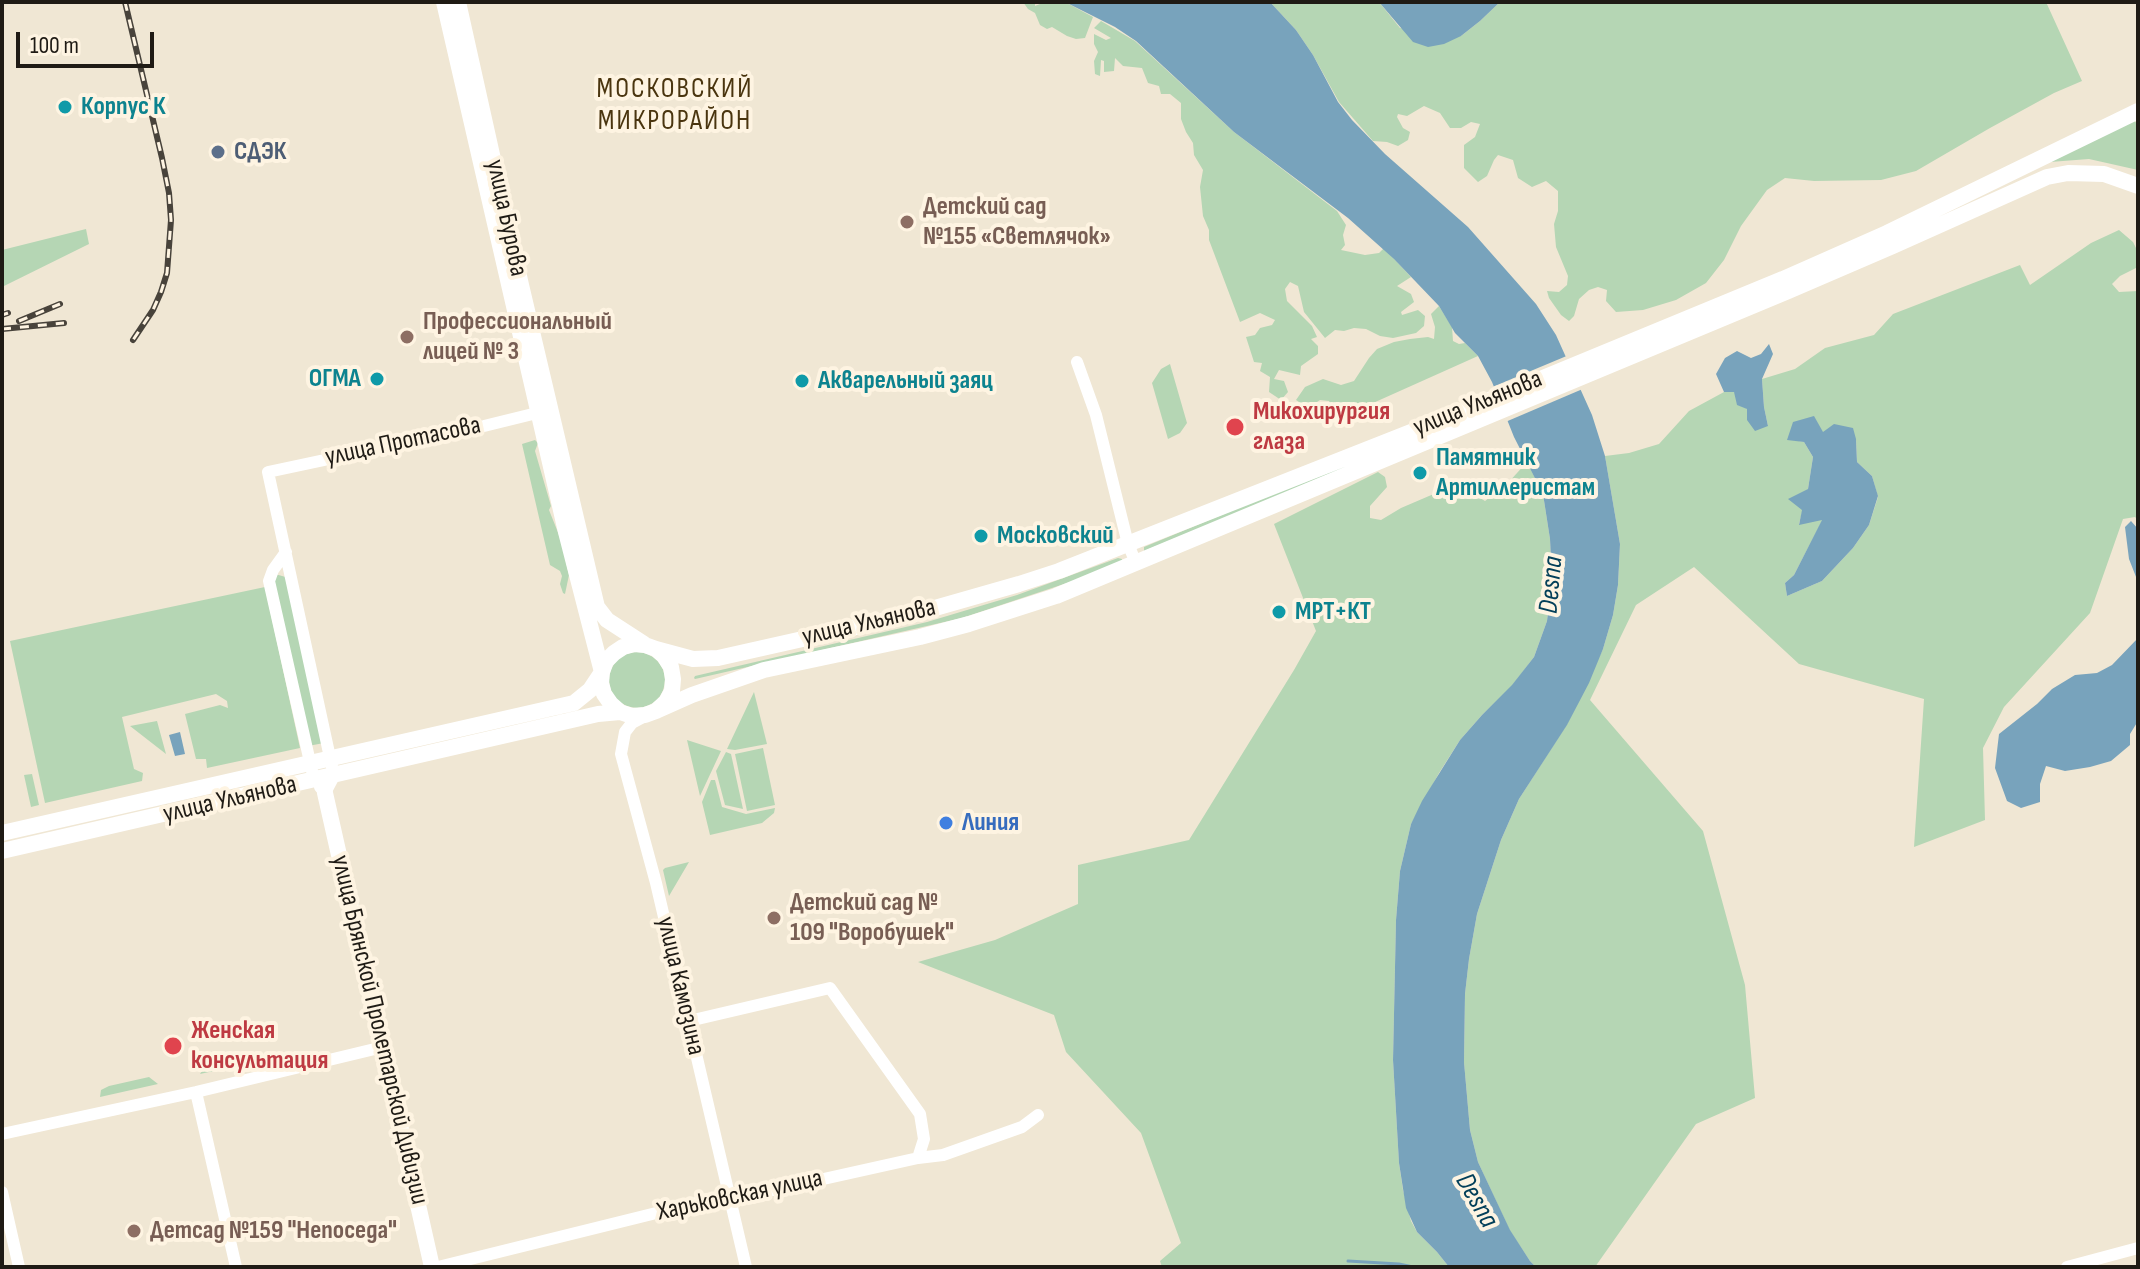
<!DOCTYPE html>
<html>
<head>
<meta charset="utf-8">
<style>
  body { margin:0 }
  #map { position:relative; width:2140px; height:1269px; overflow:hidden; background:#f0e7d4; font-family:"Sofia Sans Condensed",sans-serif }
  canvas { display:block }
  .frame { position:absolute; inset:0; border:4px solid #1f1b15; pointer-events:none }
  .scale { position:absolute; left:16px; top:32px; width:138px; height:36px; box-sizing:border-box; border:4px solid #1f1b15; border-top:0; padding-left:10px; font-size:24px; line-height:28px; white-space:nowrap; color:#1f1b15; -webkit-text-stroke:6px #fef4e2; paint-order:stroke }
</style>
</head>
<body>
<div id="map">
<canvas width="2140" height="1269"></canvas>
<div class="frame"></div>
<div class="scale">100 m</div>
</div>
<script>
const ctx = document.querySelector('canvas').getContext('2d');
ctx.lineJoin = 'round';
function fillPath(path, color) { ctx.fillStyle = color; ctx.fill(path, 'evenodd'); }
const toPath = rows => new Path2D(rows.map(r => 'M' + r).join(''));
function trace(path, color, width, dash) { ctx.strokeStyle = color; ctx.lineWidth = width; ctx.lineCap = dash ? 'butt' : 'round'; ctx.setLineDash(dash || []); ctx.stroke(path); }
function drawText(font, color, halo, rows, align = 'center') {
  ctx.font = font + ' "Sofia Sans Condensed",sans-serif'; ctx.lineWidth = 8; ctx.setLineDash([]); ctx.textBaseline = 'middle'; ctx.strokeStyle = halo; ctx.fillStyle = color; for (const [text, x, y, turn = 0] of rows) {
    ctx.save(); ctx.translate(x, y); ctx.rotate((+turn || 0) * Math.PI / 180); ctx.textAlign = isNaN(turn) ? turn : align; if (halo) ctx.strokeText(text, 0, 0); ctx.fillText(text, 0, 0); ctx.restore();
  }
}
fillPath(toPath([
  [1023,2,1035,2,1035,6,1045,2,1065,2,1093,17,1085,38,1076,39,1067,36,1052,27,1047,29,1040,25,1035,13,1028,9],
  [1270,2,1379,2,1400,28,1461,36,1480,21,1500,2,2046,2,2082,81,2054,93,1990,128,1916,171,1881,180,1814,181,1785,178,1767,190,1741,226,1724,260,1706,283,1676,300,1643,310,1616,312,1606,301,1607,290,1598,287,1589,290,1579,299,1574,316,1569,321,1561,315,1549,298,1547,291,1559,292,1567,285,1568,276,1556,247,1554,224,1558,211,1558,191,1546,181,1532,187,1518,178,1513,160,1498,155,1494,160,1487,176,1478,182,1464,168,1464,145,1475,137,1480,124,1471,122,1461,128,1450,128,1440,113,1424,106,1407,116,1398,114,1397,117,1403,128,1410,132,1408,140,1398,146,1387,142,1373,141,1339,102,1313,55,1296,30],
  [1101,21,1135,41,1234,132,1337,211,1346,225,1343,235,1345,245,1341,250,1365,255,1379,253,1384,248,1411,277,1397,286,1411,294,1414,302,1401,312,1402,315,1418,310,1425,316,1424,326,1416,333,1393,338,1380,336,1366,329,1354,328,1344,331,1335,330,1325,338,1304,312,1298,286,1290,282,1285,289,1287,301,1312,326,1317,337,1311,339,1318,346,1318,354,1301,366,1300,375,1279,370,1274,379,1284,381,1288,392,1281,400,1269,392,1270,377,1260,371,1262,363,1254,362,1246,337,1255,335,1260,328,1272,325,1275,320,1260,313,1240,322,1209,240,1209,230,1203,216,1200,187,1203,170,1194,155,1193,143,1186,132,1181,119,1181,103,1170,94,1161,94,1159,86,1148,83,1142,68,1123,66,1115,58,1114,71,1104,72,1104,61,1101,60,1100,76,1095,74,1094,61,1098,52,1094,44,1094,34,1106,40,1111,38,1094,28],
  [2133,119,2138,125,2138,170,2089,159,2050,162],
  [86,229,89,244,2,287,2,250],
  [2119,230,2133,242,2138,252,2138,267,2120,276,2112,284,2119,292,2138,291,2138,520,2135,517,2123,519,2090,613,2004,707,1983,748,1985,820,1914,847,1924,699,1799,664,1694,567,1636,605,1590,700,1703,831,1745,985,1755,1098,1696,1124,1595,1267,1536,1267,1530,1261,1510,1231,1478,1162,1470,1130,1464,1062,1465,994,1469,959,1477,914,1501,840,1519,799,1567,724,1603,649,1613,615,1618,585,1620,544,1605,456,1629,453,1659,444,1689,411,1724,392,1734,392,1747,409,1768,426,1764,407,1762,379,1795,369,1825,348,1874,335,1893,314,2020,265,2030,285,2091,243],
  [1823,432,1856,439,1857,462,1872,476,1878,497,1869,525,1853,548,1822,581,1787,596,1785,583,1794,575,1823,519,1799,524,1808,489,1813,457,1804,442,1788,439],
  [1439,306,1452,327,1453,341,1459,344,1465,343,1478,356,1344,416,1335,414,1329,401,1320,400,1308,408,1296,400,1305,387,1323,379,1341,385,1354,381,1369,358,1377,349,1394,342,1410,339,1428,337,1434,339,1435,327,1431,314],
  [1170,364,1187,423,1180,433,1168,439,1152,383,1161,369],
  [535,440,538,443,535,451,551,506,549,510,561,540,569,575,565,594,563,593,560,584,562,576,560,571,550,565,522,444],
  [1527,462,1543,494,1550,539,1552,581,1547,621,1534,657,1512,686,1482,715,1460,740,1439,773,1411,824,1400,871,1396,920,1393,1060,1399,1163,1403,1190,1411,1221,1417,1232,1437,1252,1449,1267,1162,1267,1160,1261,1181,1243,1141,1133,1066,1052,1054,1015,918,962,995,940,1078,904,1078,865,1189,840,1294,670,1316,631,1274,524,1378,472,1385,477,1387,487,1370,506,1370,518,1381,520,1401,508,1457,484,1485,501,1507,484],
  [1345,464,1349,465,1349,467,1144,551,1144,547],
  [1118,558,1122,559,1122,561,1073,581,962,618,695,679,694,678,695,676,927,622,1017,595],
  [275,574,289,578,324,743,308,746,272,581],
  [265,587,300,748,207,768,206,759,196,759,185,714,220,705,228,708,227,701,216,694,122,717,134,769,143,773,142,781,45,803,10,641],
  '609 680a28 28 0 1 1 56 0a28 28 0 1 1-56 0Z',
  [754,692,767,744,735,750,727,749],
  [157,721,166,754,130,726],
  [687,740,721,751,700,796],
  [763,748,775,805,747,811,735,754],
  [726,752,731,754,743,809,725,805,716,771],
  [32,774,39,805,31,807,24,775],
  [711,780,715,780,722,807,746,814,775,808,774,813,762,823,710,835,702,802],
  [689,862,669,896,663,870,665,868],
  [236,1057,242,1060,245,1064,200,1074,207,1064],
  [149,1077,158,1084,100,1097,101,1090,109,1086]
]), '#b5d6b4');
fillPath(toPath([
  [1065,2,1270,2,1296,30,1313,55,1338,102,1352,120,1385,154,1468,227,1536,304,1556,335,1592,415,1605,456,1620,544,1618,585,1613,615,1603,649,1589,683,1567,725,1519,799,1501,840,1477,914,1469,959,1465,994,1464,1062,1470,1130,1478,1162,1510,1230,1530,1261,1536,1267,1449,1267,1437,1252,1417,1232,1406,1208,1399,1163,1393,1060,1396,920,1400,871,1411,824,1422,801,1460,740,1482,715,1512,685,1534,657,1547,621,1552,581,1550,539,1543,494,1514,437,1492,382,1478,356,1455,333,1439,306,1394,259,1348,218,1234,132,1136,41,1115,27],
  [1379,2,1500,2,1480,21,1461,36,1444,44,1428,47,1413,42],
  [1769,344,1773,354,1762,379,1764,407,1768,426,1755,431,1747,420,1747,409,1737,405,1734,392,1724,392,1716,374,1725,358,1737,351,1751,358,1761,354],
  [1814,416,1823,432,1834,424,1853,428,1856,439,1857,462,1872,476,1878,496,1869,525,1853,548,1822,581,1787,596,1785,583,1794,575,1822,520,1799,525,1802,510,1788,499,1808,489,1813,457,1804,442,1787,440,1793,422],
  [2131,521,2138,529,2138,582,2129,559,2125,527],
  [2138,638,2138,721,2130,734,2130,745,2111,761,2090,767,2065,771,2046,766,2040,784,2040,802,2021,808,2007,801,1995,768,1999,734,2037,704,2052,689,2075,675,2097,673,2112,665],
  [180,732,185,754,175,756,169,735]
]), '#78a3bc');
fillPath(toPath([
  [1569,355,1585,388,1503,423,1490,388]
]), '#f0e7d4');
trace(toPath([
  [1348,1261,1399,1264,1413,1267]
]), '#78a3bc', 3);
trace(toPath([
  [1077,362,1096,415,1128,544,1136,563],
  [286,552,273,570,269,581,312,771],
  [645,716,632,723,625,732,621,754,656,883,746,1267],
  [320,787,325,793,334,776,268,472,484,426,545,411],
  [689,1021,830,988,920,1114,924,1139,918,1158],
  [196,1092,236,1267],
  [2,1134,196,1092,383,1047],
  [2,1192,19,1267],
  [438,1267,737,1193,756,1190,774,1190,918,1158,943,1155,1022,1127,1038,1115],
  [2067,1267,2138,1248]
]), '#fff', 12);
trace(toPath([
  [458,2,521,285,597,607,607,620,644,644],
  [656,649,693,659,718,658,914,614,1019,584,1059,571,1439,421,1783,279,1887,233,2138,111],
  [656,711,692,695,764,670,920,637,969,624,1056,596,1788,291,1893,246,2047,177,2068,173,2104,174,2138,186],
  [325,793,432,1267],
  [2,833,574,703,590,690,602,672,606,661,614,653,623,647,634,644,645,645,656,649,664,656,671,667,673,679,672,691,666,702,656,711,645,715,632,716,620,712,611,704,604,694,601,683,602,672,566,532,444,2],
  [2,851,598,714,620,712]
]), '#fff', 16);
const rail = toPath([
  [125,2,162,158,169,193,171,220,167,273,161,292,153,310,133,340],
  [2,315,8,313],
  [19,321,60,304],
  [2,329,64,323]
]);
trace(rail, '#48433b', 6);
trace(rail, '#fef4e2', 3, [9]);
for (const [x, y, r, color] of [
  [65,107,8,"#0f9aa8"],
  [218,152,8,"#5c6f8a"],
  [907,222,8,"#8d6e63"],
  [407,337,8,"#8d6e63"],
  [377,379,8,"#0f9aa8"],
  [802,381,8,"#0f9aa8"],
  [1235,427,10,"#e0444e"],
  [1420,473,8,"#0f9aa8"],
  [981,536,8,"#0f9aa8"],
  [1279,612,8,"#0f9aa8"],
  [946,823,8,"#3f7fe0"],
  [774,918,8,"#8d6e63"],
  [173,1046,10,"#e0444e"],
  [134,1231,8,"#8d6e63"]
]) { const dot = new Path2D(); dot.arc(x, y, r, 0, 2 * Math.PI); ctx.fillStyle = color; ctx.fill(dot); trace(dot, '#fef4e2', 3); }
drawText('bold 26px', '#0d838f', '#fef4e2', [
  ["Корпус К",81,107],
  ["ОГМА",361,379,"right"],
  ["Акварельный заяц",818,381],
  ["Памятник",1436,458],
  ["Артиллеристам",1436,488],
  ["Московский",997,536],
  ["МРТ+КТ",1295,612]
], 'left');
drawText('bold 26px', '#4e5e75', '#fef4e2', [
  ["СДЭК",234,152]
], 'left');
drawText('bold 26px', '#785e54', '#fef4e2', [
  ["Детский сад",923,207],
  ["№155 «Светлячок»",923,237],
  ["Профессиональный",423,322],
  ["лицей № 3",423,352],
  ["Детский сад №",790,903],
  ["109 \"Воробушек\"",790,933],
  ["Детсад №159 \"Непоседа\"",150,1231]
], 'left');
drawText('26px', '#1f1b15', '#fef4e2', [
  ["улица Бурова",506,218,78],
  ["улица Ульянова",1478,404,-22],
  ["улица Протасова",403,442,-12],
  ["улица Ульянова",869,623,-13],
  ["улица Ульянова",230,800,-13],
  ["улица Камозина",680,986,77],
  ["улица Брянской Пролетарской Дивизии",379,1030,77],
  ["Харьковская улица",740,1196,-12]
]);
drawText('bold 26px', '#be3a42', '#fef4e2', [
  ["Микохирургия",1253,412],
  ["глаза",1253,442],
  ["Женская",191,1031],
  ["консультация",191,1061]
], 'left');
drawText('bold 26px', '#366cbe', '#fef4e2', [
  ["Линия",962,823]
], 'left');
ctx.letterSpacing = '2px';
drawText('28px', '#4a350f', '#fef4e2', [
  ["МОСКОВСКИЙ",675,90],
  ["МИКРОРАЙОН",675,122]
]);
ctx.letterSpacing = '0px';
drawText('italic 28px', '#04405a', '#fef4e2', [
  ["Desna",1552,585,-85],
  ["Desna",1476,1201,60]
]);
</script>
</body>
</html>
